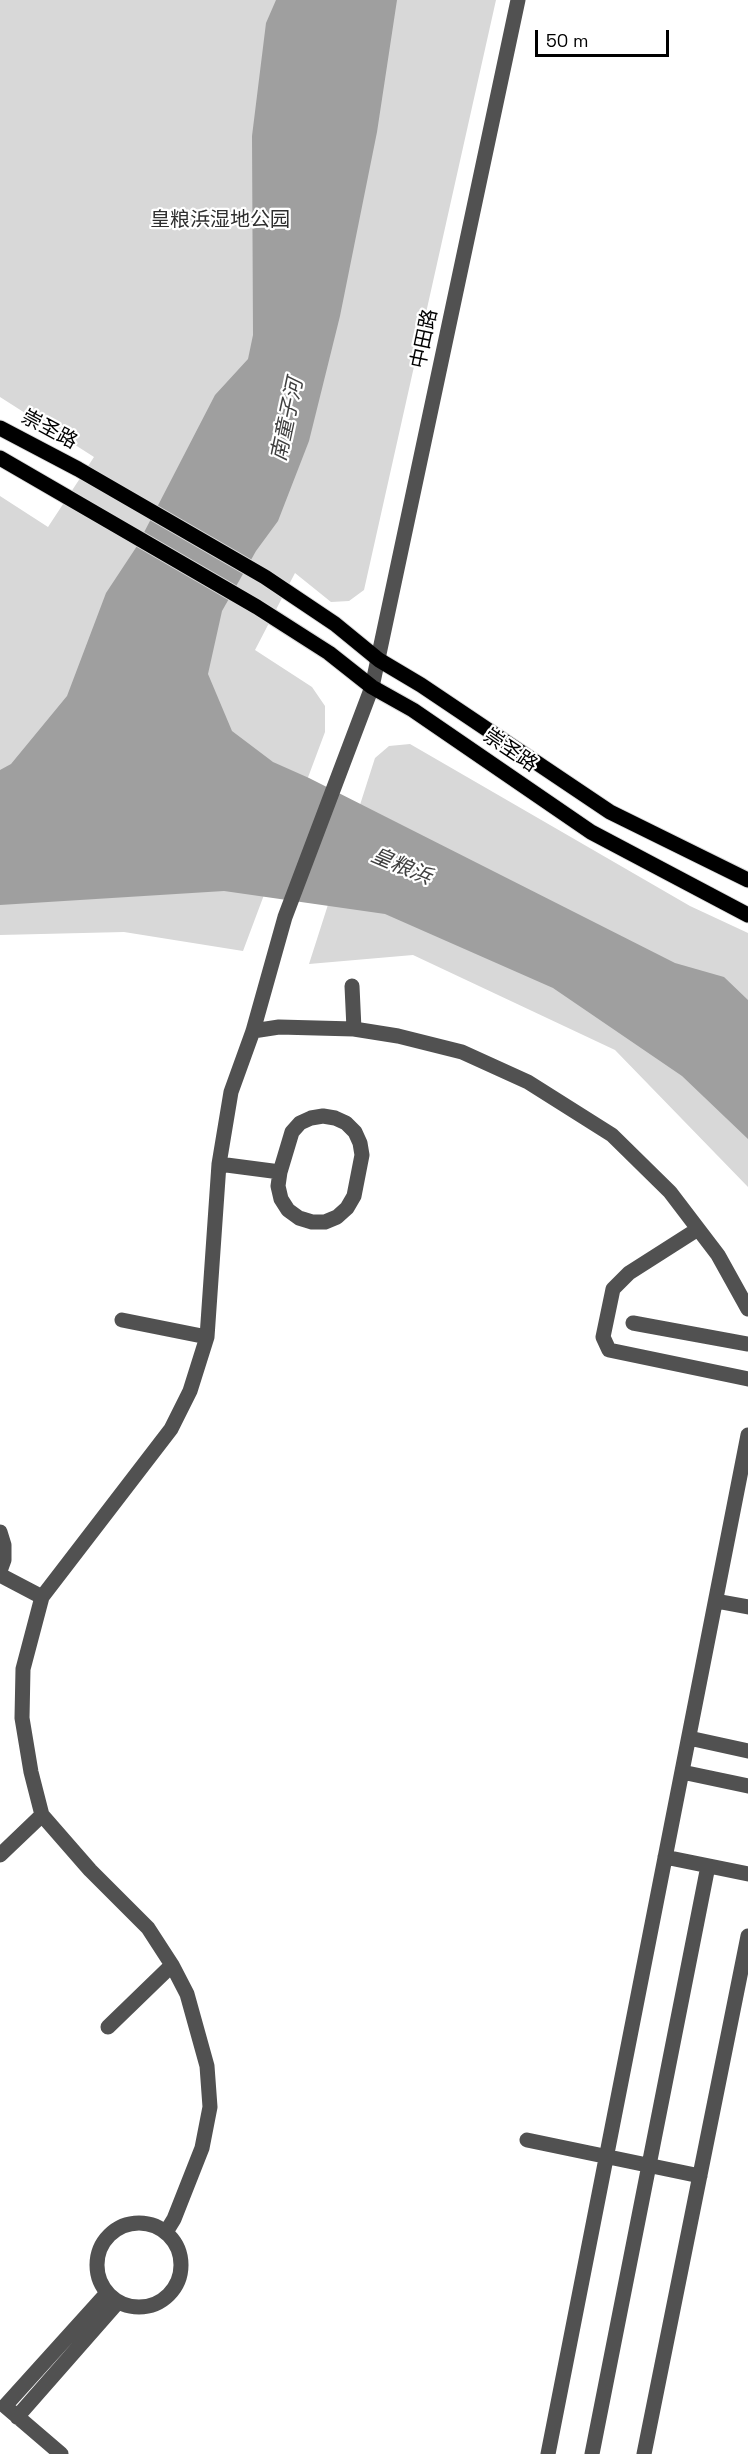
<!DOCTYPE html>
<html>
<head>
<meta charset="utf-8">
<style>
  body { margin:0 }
  #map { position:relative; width:748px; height:2454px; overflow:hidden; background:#fff; font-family:"Space Grotesk",sans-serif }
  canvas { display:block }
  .scale { position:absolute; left:535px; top:30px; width:134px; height:27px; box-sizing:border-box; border:3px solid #000; border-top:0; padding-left:8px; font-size:18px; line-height:21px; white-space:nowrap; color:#000; -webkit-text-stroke:4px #fff; paint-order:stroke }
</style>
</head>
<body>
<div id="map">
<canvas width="748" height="2454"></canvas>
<div class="scale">50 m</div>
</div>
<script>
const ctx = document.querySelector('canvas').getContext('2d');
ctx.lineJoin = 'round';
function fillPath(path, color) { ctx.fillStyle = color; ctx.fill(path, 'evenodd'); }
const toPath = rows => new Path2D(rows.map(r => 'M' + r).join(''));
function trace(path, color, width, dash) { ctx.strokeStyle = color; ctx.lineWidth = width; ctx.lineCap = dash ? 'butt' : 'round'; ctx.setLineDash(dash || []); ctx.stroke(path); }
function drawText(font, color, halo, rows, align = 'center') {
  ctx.font = font + ' "Space Grotesk","Noto Sans SC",sans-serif'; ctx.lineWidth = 4.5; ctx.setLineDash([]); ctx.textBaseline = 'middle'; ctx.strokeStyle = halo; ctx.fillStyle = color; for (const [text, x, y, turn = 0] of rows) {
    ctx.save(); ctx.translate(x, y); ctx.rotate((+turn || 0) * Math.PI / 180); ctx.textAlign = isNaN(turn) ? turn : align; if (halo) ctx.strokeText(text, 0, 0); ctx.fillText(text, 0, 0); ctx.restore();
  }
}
fillPath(toPath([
  [0,0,496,0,364,590,349,601,331,602,295,573,255,650,312,687,325,706,325,732,243,951,124,932,0,935,0,496,48,527,94,457,0,397],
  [410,744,690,906,748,933,748,1187,615,1050,413,955,309,964,375,758,389,746]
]), '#d8d8d8');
fillPath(toPath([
  [276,0,397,0,377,132,340,316,309,441,278,521,256,551,222,611,208,674,232,731,273,762,309,778,675,963,724,977,748,1000,748,1139,682,1076,553,988,385,914,224,891,0,905,0,770,11,764,67,696,106,593,137,546,215,395,248,359,253,335,252,136,266,23]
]), '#9f9f9f');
const major = toPath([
  [0,428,78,469,265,577,335,624,379,660,421,685,610,812,748,880],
  [0,458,257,607,329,653,372,687,413,710,591,832,748,915]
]);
trace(major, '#dbdbdb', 17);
trace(toPath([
  [352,986,354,1029],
  [253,1031,279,1027,354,1029,398,1036,462,1052,528,1082,612,1135,670,1192,718,1255,748,1309],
  [323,1116,335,1118,346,1123,355,1132,360,1143,362,1155,354,1196,347,1208,337,1217,325,1222,312,1222,299,1218,288,1210,281,1199,278,1186,280,1172,292,1132,300,1123,311,1118,323,1116],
  [219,1164,280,1172],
  [698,1229,629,1273,613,1289,603,1337,609,1350,748,1379],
  [122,1320,207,1337],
  [633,1323,748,1344],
  [0,1532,4,1545,4,1560,0,1571],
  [0,1575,42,1597],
  [716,1601,748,1607],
  [689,1738,748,1751],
  [682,1772,748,1786],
  [0,1855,42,1815],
  [665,1857,748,1874],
  [108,2027,172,1965],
  [527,2140,700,2176],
  '97 2265a42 42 0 1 1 84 0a42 42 0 1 1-84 0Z',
  [166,2232,174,2219,202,2148,210,2107,207,2066,187,1994,172,1965,148,1928,90,1870,42,1815,31,1772,22,1718,23,1669,42,1597,171,1429,190,1391,207,1337,219,1164,231,1092,253,1031,285,917,372,687,518,0],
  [17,2417,118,2302],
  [61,2454,5,2406,107,2293],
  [548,2454,748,1435],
  [592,2454,708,1866],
  [644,2454,748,1936]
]), '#515151', 15);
trace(major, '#000', 15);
drawText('20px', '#2f2f2f', '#fff', [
  ["皇粮浜湿地公园",220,221]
]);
drawText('20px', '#000', '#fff', [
  ["中田路",425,339,-78],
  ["崇圣路",49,430,28],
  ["崇圣路",510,751,34]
]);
drawText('italic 21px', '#404040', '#fff', [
  ["南童子河",288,420,-78],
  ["皇粮浜",401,867,23]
]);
</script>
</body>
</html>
